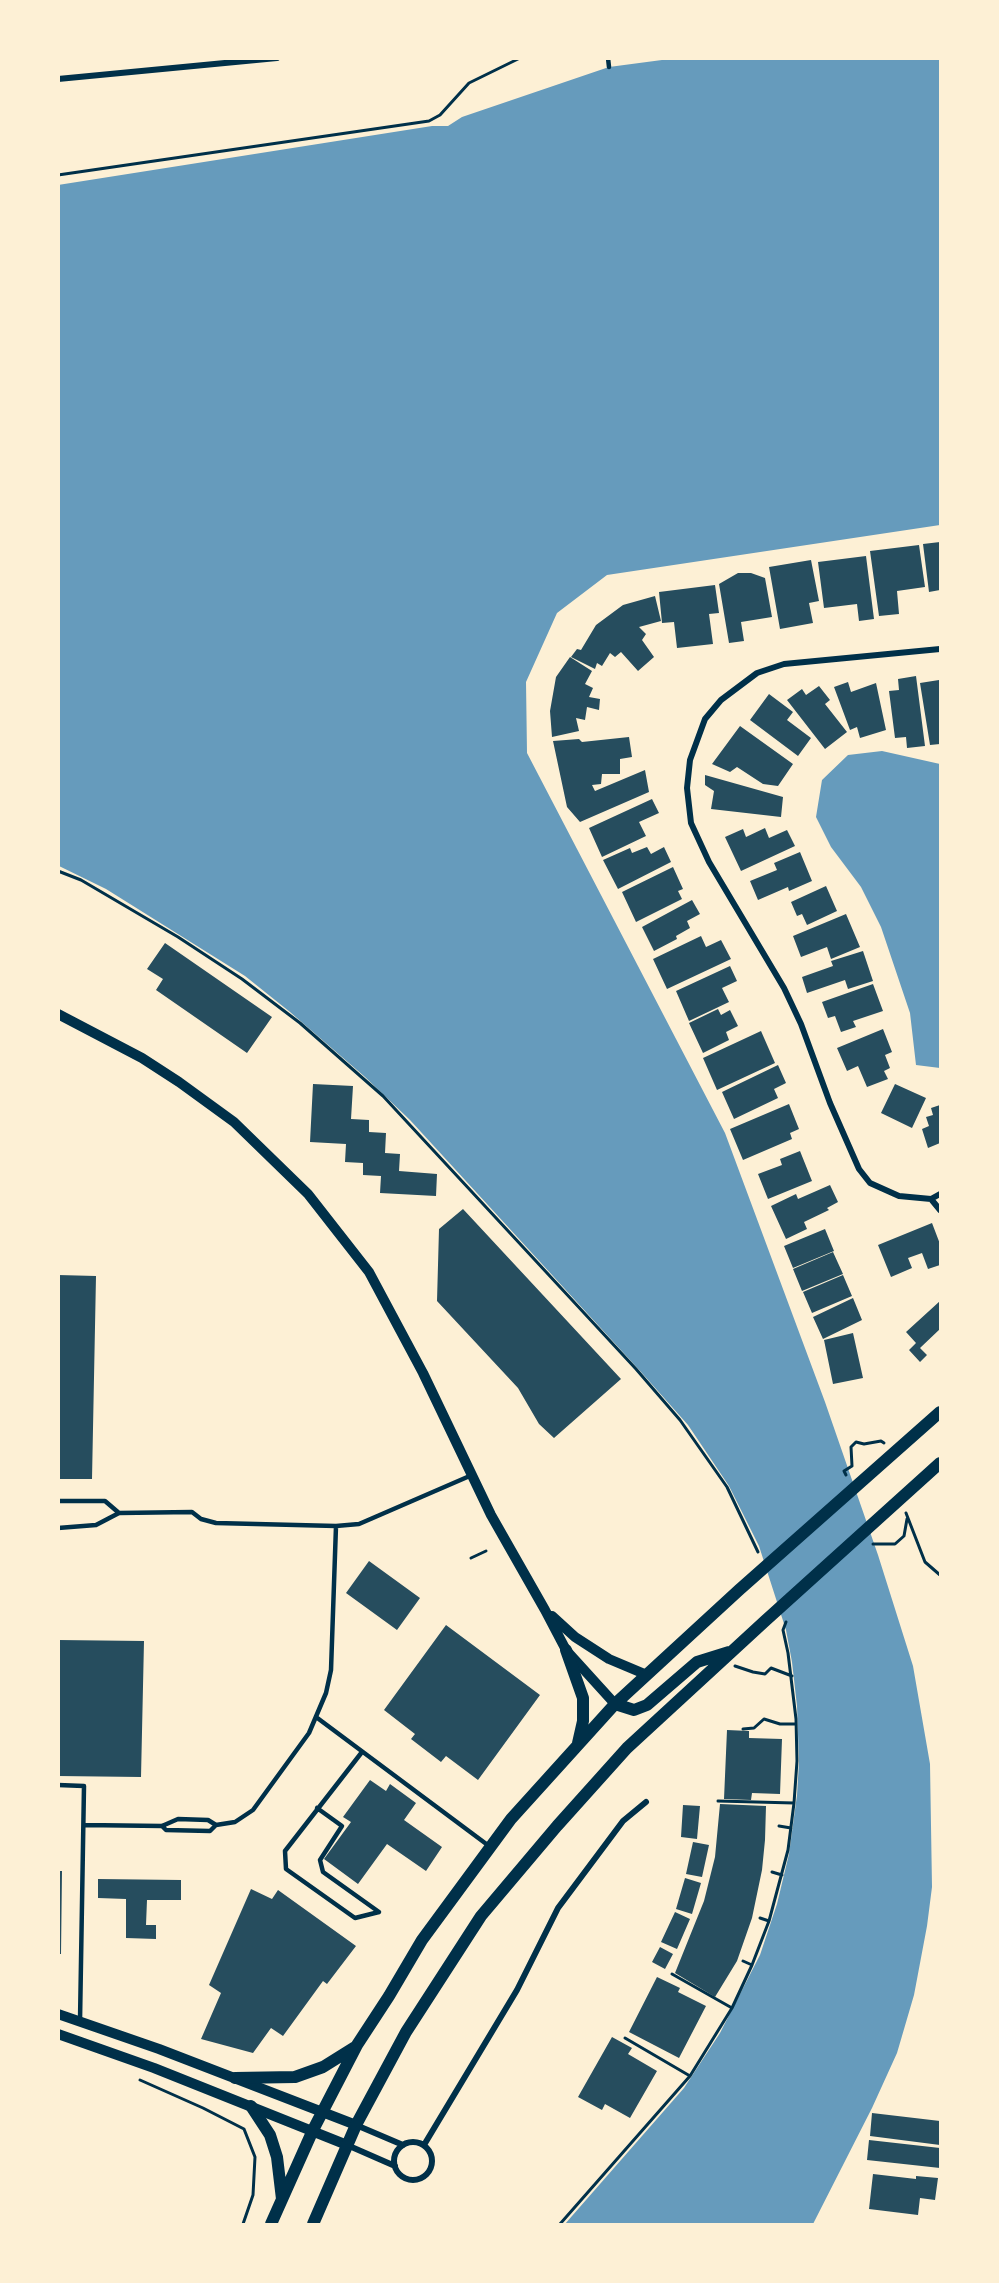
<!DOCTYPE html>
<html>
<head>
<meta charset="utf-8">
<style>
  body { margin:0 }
  #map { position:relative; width:999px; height:2283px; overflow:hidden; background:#fdf0d5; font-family:"DM Sans",sans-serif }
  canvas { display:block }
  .frame { position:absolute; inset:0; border:60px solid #fdf0d5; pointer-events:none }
</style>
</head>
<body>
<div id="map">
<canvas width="999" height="2283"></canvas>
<div class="frame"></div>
</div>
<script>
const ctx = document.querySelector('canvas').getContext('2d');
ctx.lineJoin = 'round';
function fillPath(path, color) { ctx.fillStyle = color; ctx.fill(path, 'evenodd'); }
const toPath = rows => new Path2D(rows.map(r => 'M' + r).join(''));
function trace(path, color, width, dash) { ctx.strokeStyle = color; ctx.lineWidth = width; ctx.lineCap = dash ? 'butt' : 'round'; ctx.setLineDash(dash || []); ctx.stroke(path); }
fillPath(toPath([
  [677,58,940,59,940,525,607,575,557,613,526,682,527,753,725,1133,825,1402,878,1555,913,1666,930,1764,932,1887,927,1926,914,1995,897,2053,872,2108,813,2224,565,2224,684,2088,720,2033,760,1955,777,1904,789,1854,797,1795,799,1762,797,1706,792,1662,786,1630,759,1546,729,1486,688,1425,641,1372,410,1120,365,1077,290,1012,245,976,106,889,59,866,58,185,432,126,448,126,462,117,609,67],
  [882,751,940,764,940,1068,916,1065,910,1013,881,927,861,887,831,847,816,817,822,780,848,755]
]), '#669bbc');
fillPath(toPath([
  [940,542,940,590,929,592,923,544],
  [919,545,925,587,897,591,899,614,879,616,870,551],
  [866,556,874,619,859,621,857,604,824,608,818,562],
  [811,560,819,601,809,603,813,623,780,629,769,567],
  [738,573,751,573,765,578,772,617,741,622,744,641,729,643,719,584],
  [715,585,719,613,709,614,713,644,677,648,674,622,662,623,659,592],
  [655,596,661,621,639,627,646,634,642,640,654,657,638,671,621,652,615,657,610,653,602,666,597,663,595,669,571,657,577,649,581,650,596,625,623,605],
  [570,657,592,671,585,684,593,688,589,697,600,699,599,710,587,707,585,720,576,718,579,731,552,737,550,711,556,677],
  [916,676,925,746,907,748,906,737,895,738,889,691,899,690,898,679],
  [939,680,940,744,930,745,920,683],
  [848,682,851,692,876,683,886,730,860,738,857,727,850,730,834,687],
  [819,686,830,700,825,704,847,732,825,749,787,700,802,689,806,695],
  [769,694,793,712,787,720,811,738,798,756,750,720],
  [740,726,793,764,778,786,763,784,737,767,730,772,712,764],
  [629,737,632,757,620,759,620,774,602,774,601,784,592,785,595,791,645,770,649,792,580,822,567,807,553,741,579,739,582,742],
  [705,775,783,797,781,817,711,809,714,791,705,785],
  [652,799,659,813,639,822,646,836,602,857,589,828],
  [765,828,769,838,787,830,795,846,741,871,725,837,743,829,746,837],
  [647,847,651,854,664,847,671,862,618,889,603,860,630,848,632,853],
  [800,852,812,881,789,891,788,887,758,900,750,881,777,870,774,863],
  [673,867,683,889,678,891,682,899,636,922,622,892],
  [826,886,837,911,807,925,802,914,797,916,791,902],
  [692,900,700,914,687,921,690,928,676,936,677,939,654,951,642,927],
  [846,914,860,947,831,959,827,947,801,957,793,936],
  [701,936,706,947,721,940,731,959,667,989,653,959],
  [165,943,272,1017,247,1053,156,990,163,979,147,969],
  [863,951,873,981,848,989,845,980,807,993,802,977,833,966,831,961],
  [730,966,737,981,722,988,729,1002,689,1021,676,991],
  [873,984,883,1011,853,1021,856,1027,841,1032,835,1016,828,1018,822,1002],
  [718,1009,721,1015,730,1010,738,1026,726,1032,729,1040,703,1053,689,1023],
  [883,1029,892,1052,885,1055,890,1068,884,1071,888,1079,867,1087,858,1066,847,1071,837,1048],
  [761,1031,775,1063,717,1090,703,1058],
  [778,1065,786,1083,774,1089,778,1098,734,1119,722,1092],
  [313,1084,353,1086,351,1119,369,1120,369,1132,386,1133,385,1153,400,1154,399,1171,437,1174,436,1196,380,1193,381,1176,363,1175,363,1163,345,1162,346,1144,310,1142],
  [895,1084,926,1098,912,1128,881,1113],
  [789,1104,799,1129,790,1133,792,1139,743,1160,730,1129],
  [940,1105,940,1143,928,1148,922,1129,929,1126,926,1117,933,1115,931,1108],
  [800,1151,812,1181,768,1199,758,1174,782,1165,780,1159],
  [830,1185,838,1202,827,1208,829,1210,804,1222,807,1229,786,1239,771,1206,796,1194,798,1199],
  [463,1209,621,1379,554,1438,539,1424,518,1388,437,1301,439,1229],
  [932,1223,940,1244,940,1265,928,1269,922,1253,908,1258,912,1268,891,1277,878,1245],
  [825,1229,834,1251,793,1268,784,1246],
  [833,1252,843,1274,802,1291,793,1269],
  [58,1275,96,1276,92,1479,58,1479],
  [843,1275,852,1296,812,1313,803,1292],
  [853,1298,862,1320,823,1339,813,1317],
  [940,1301,940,1329,920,1348,927,1355,920,1362,909,1350,916,1343,906,1332],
  [853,1333,863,1378,833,1384,824,1340],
  [369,1561,420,1598,397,1630,346,1593],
  [446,1625,540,1695,478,1780,446,1756,441,1762,411,1739,415,1734,384,1710],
  [58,1640,144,1641,141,1777,58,1776],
  [727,1730,749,1731,749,1738,782,1739,780,1794,752,1793,751,1800,724,1799],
  [370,1780,386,1791,390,1784,416,1803,404,1820,442,1847,426,1871,387,1844,358,1884,324,1859,351,1822,343,1817],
  [720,1804,766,1806,765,1840,762,1870,752,1918,737,1961,715,1997,675,1973,704,1901,715,1857],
  [683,1805,700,1806,697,1839,681,1837],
  [693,1842,709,1845,702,1877,686,1874],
  [58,1871,62,1871,61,1954,58,1954],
  [685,1878,701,1883,692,1914,676,1909],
  [98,1879,181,1880,181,1900,147,1900,146,1925,156,1925,156,1939,126,1938,126,1899,98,1898],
  [251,1889,272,1899,278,1890,356,1946,327,1984,323,1981,283,2036,271,2028,253,2053,201,2039,221,1993,209,1985],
  [675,1912,690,1919,677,1949,661,1942],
  [660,1947,673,1954,665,1969,652,1962],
  [657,1977,680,1988,678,1992,706,2006,679,2058,629,2032],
  [612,2037,632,2048,628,2054,657,2071,630,2118,605,2104,602,2110,578,2097],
  [872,2113,940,2121,940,2145,870,2136],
  [869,2140,940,2148,940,2168,867,2160],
  [873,2174,916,2179,916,2176,938,2178,935,2200,920,2198,918,2215,869,2209]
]), '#264d5e');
trace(toPath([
  [58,175,429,121,440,115,469,83,520,58],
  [58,871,81,880,178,937,242,979,300,1023,383,1096,636,1369,680,1420,727,1487,758,1552],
  [846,1475,844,1471,852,1466,851,1447,856,1442,864,1444,881,1441,884,1443],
  [906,1513,925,1562,940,1575],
  [873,1544,895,1544,904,1536,907,1519],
  [471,1558,486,1551],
  [735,1666,753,1672,765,1674,771,1668,792,1676],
  [743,1729,754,1728,764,1719,780,1724,796,1724],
  [718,1801,794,1803],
  [779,1826,791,1828],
  [772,1872,782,1875],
  [760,1918,769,1921],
  [743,1961,752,1965],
  [672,1974,732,2008],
  [625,2038,690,2076],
  [140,2080,203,2108,244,2129,255,2157,253,2195,243,2224],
  [560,2224,690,2076,732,2008,752,1965,769,1921,788,1850,794,1803,797,1761,796,1719,788,1653,783,1630,786,1622]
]), '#003049', 3);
trace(toPath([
  [608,58,609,67],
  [58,1501,105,1501,119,1513],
  [58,1528,96,1525,119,1513,192,1512,201,1519,216,1523,336,1526,359,1524,472,1475],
  [316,1717,489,1846],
  [362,1752,285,1851,286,1869,355,1918,379,1912],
  [58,1785,84,1786,80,2021],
  [317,1808,342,1826,320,1860,323,1872,379,1912],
  [84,1825,162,1826,178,1819,208,1820,216,1825],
  [162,1826,166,1830,210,1831,216,1825,235,1822,253,1810,309,1733,326,1693,331,1670,336,1526]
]), '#003049', 4.5);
trace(toPath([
  [58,79,277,58],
  [940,649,784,664,757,673,721,700,705,719,690,760,687,788,691,823,709,862,784,988,801,1024,830,1103,859,1169,870,1183,899,1196,931,1199,940,1194],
  [931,1199,940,1210],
  [356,2125,403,2145],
  '394 2161a19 19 0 1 1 38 0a19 19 0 1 1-38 0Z',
  [347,2145,395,2166],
  [424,2145,517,1990,558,1908,623,1821,646,1802]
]), '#003049', 6);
trace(toPath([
  [58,1014,142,1058,179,1082,234,1122,308,1194,369,1272,423,1373,491,1515,545,1610,566,1650,615,1704],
  [552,1616,575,1637,609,1659,647,1675],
  [58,2014,159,2049,356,2125],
  [58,2034,154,2068,347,2145]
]), '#003049', 10);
trace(toPath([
  [566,1650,583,1698,583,1721,578,1743],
  [615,1704,634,1710,647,1705,697,1662,729,1652],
  [235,2078,295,2077,323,2067,355,2047],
  [251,2106,270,2135,277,2157,282,2199],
  [271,2224,313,2130,357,2045,389,1996,422,1940,511,1819,615,1704,739,1590,940,1412],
  [313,2224,356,2125,406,2032,481,1916,557,1826,627,1748,765,1621,940,1463]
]), '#003049', 12);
</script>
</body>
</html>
